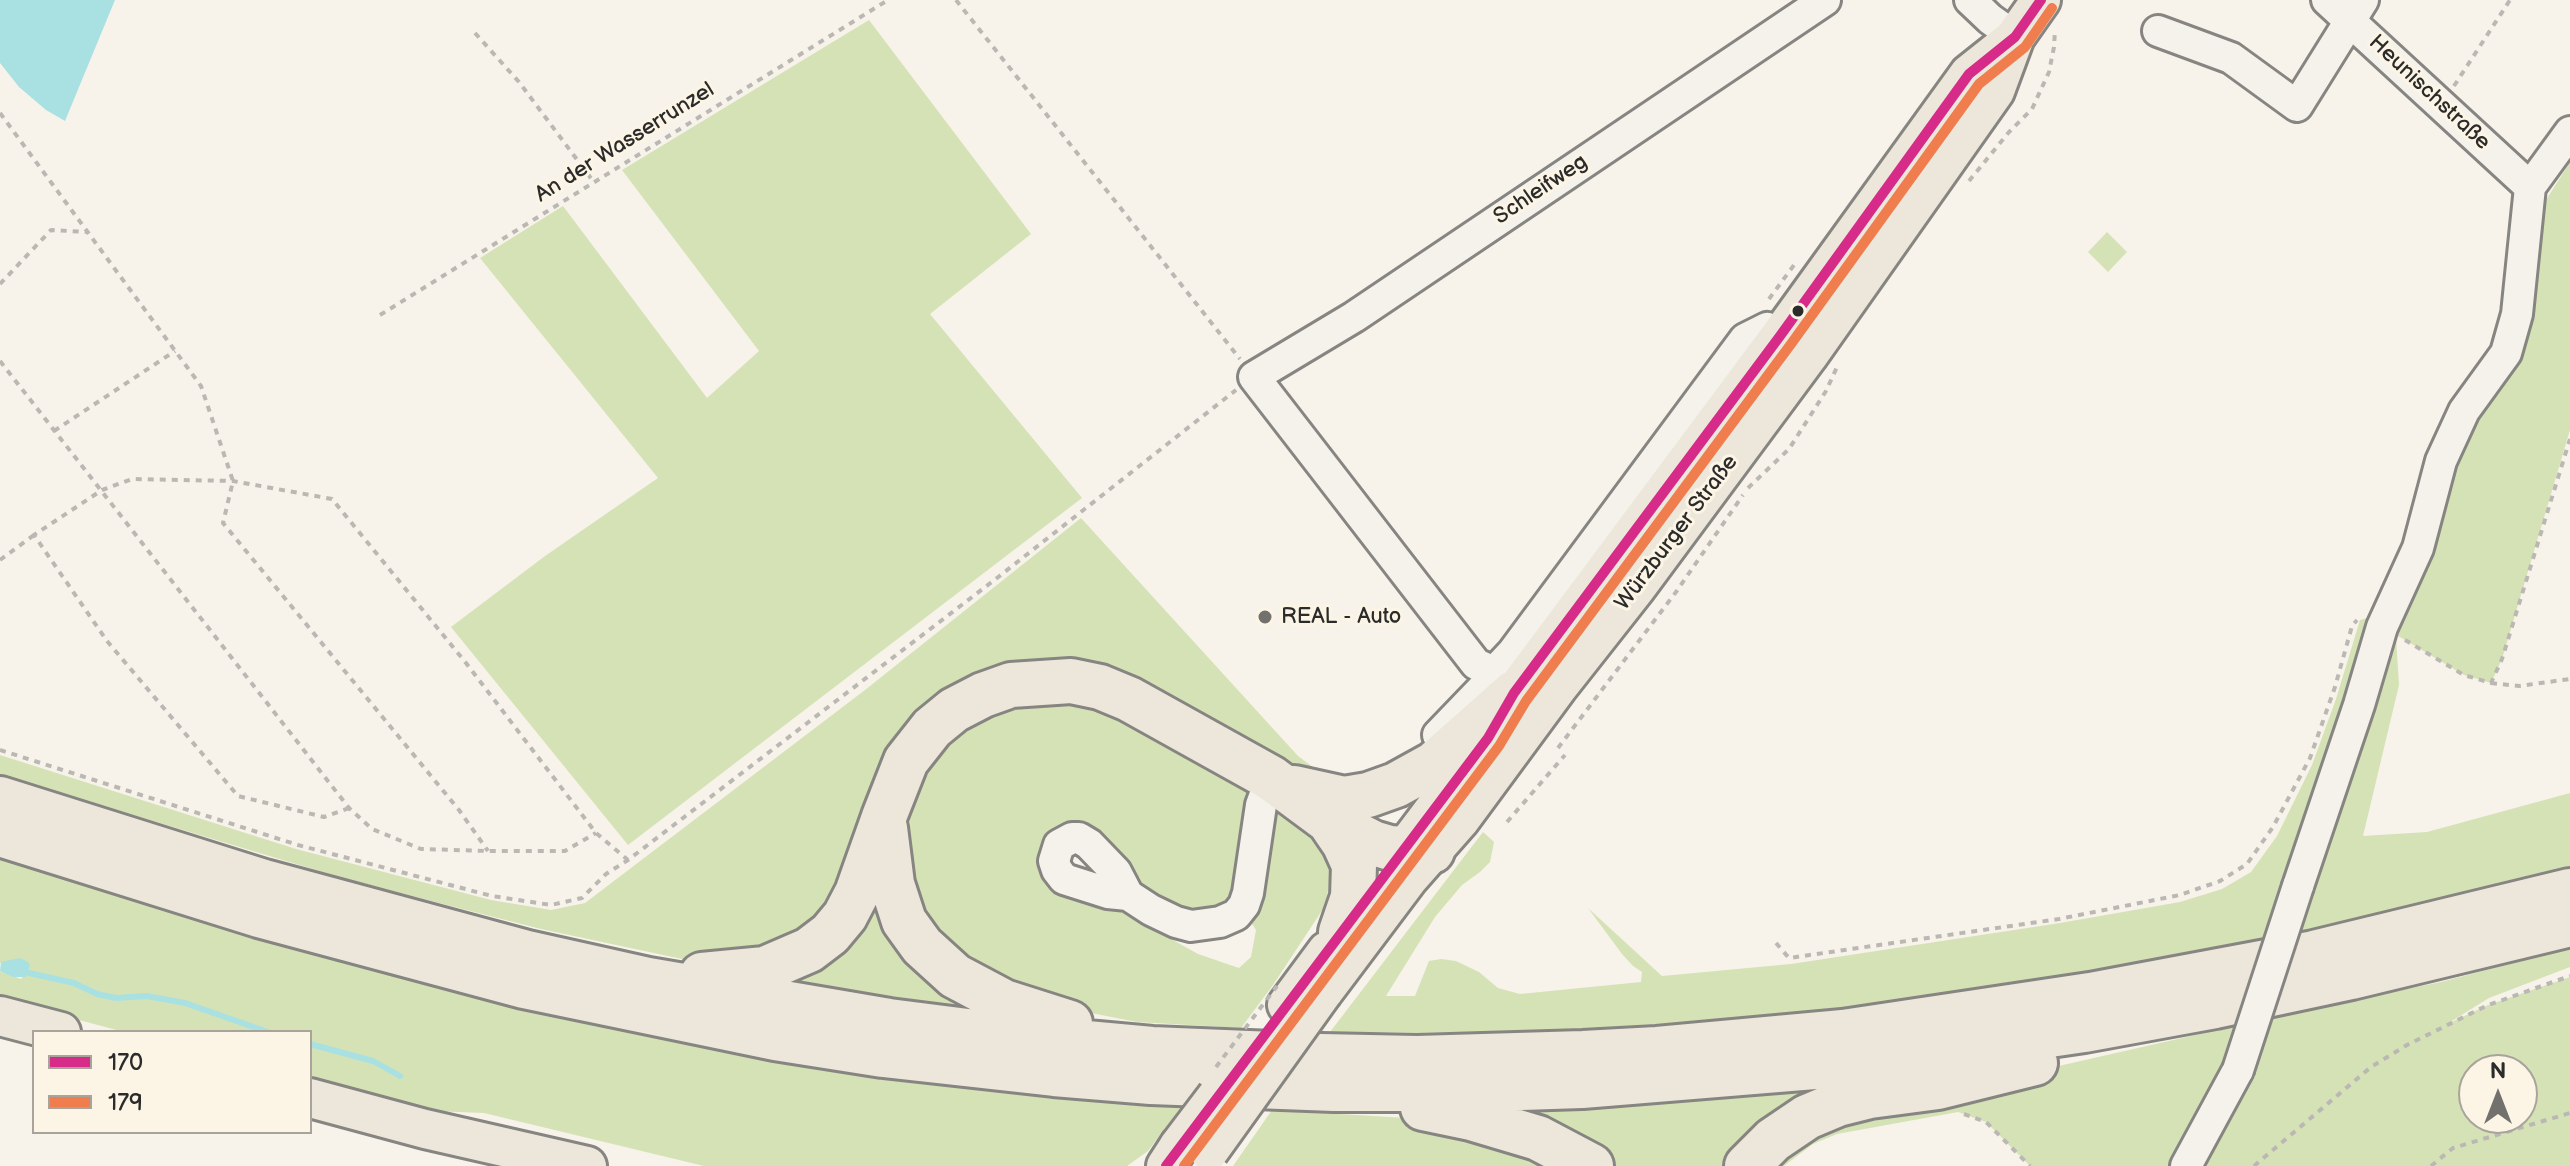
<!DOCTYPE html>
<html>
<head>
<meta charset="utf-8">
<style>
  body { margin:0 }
  #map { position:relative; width:2570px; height:1166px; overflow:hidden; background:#f7f3ea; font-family:"Balsamiq Sans",sans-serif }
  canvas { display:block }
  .legend { position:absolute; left:32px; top:1030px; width:280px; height:104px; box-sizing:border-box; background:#fcf5e5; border:2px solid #a8a49b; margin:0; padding:10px 14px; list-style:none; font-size:24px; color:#2b2b2b }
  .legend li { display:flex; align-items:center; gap:16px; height:40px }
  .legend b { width:40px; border:2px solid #a8a49b }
  .north { position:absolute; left:2458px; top:1054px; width:80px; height:80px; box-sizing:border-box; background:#fcf5e5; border:2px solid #a8a49b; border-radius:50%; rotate:0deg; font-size:22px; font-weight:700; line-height:32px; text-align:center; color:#2b2b2b }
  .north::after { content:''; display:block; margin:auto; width:28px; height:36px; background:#72716e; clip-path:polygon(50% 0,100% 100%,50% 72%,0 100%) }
</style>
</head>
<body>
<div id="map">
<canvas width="2570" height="1166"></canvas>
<ul class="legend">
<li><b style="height:10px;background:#d62b88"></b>170</li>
<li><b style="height:10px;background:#f07d4e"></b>179</li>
</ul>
<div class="north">N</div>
</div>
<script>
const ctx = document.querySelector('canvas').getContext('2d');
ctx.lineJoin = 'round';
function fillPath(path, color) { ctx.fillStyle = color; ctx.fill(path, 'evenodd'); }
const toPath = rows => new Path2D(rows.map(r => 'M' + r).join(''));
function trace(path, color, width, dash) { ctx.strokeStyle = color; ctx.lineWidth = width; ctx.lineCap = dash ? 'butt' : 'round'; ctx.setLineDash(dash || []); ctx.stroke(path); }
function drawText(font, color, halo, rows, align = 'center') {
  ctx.font = font + ' "Balsamiq Sans",sans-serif'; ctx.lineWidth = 6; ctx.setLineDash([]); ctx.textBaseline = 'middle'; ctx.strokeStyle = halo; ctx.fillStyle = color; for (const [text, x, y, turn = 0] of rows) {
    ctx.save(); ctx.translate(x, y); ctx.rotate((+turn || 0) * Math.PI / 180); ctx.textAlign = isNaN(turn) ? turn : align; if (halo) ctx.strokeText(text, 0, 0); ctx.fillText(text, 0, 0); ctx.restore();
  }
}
fillPath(toPath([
  [869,20,1031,234,930,314,1082,498,628,845,451,627,545,556,658,478,480,258,563,206,707,398,759,351,622,170],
  [2570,162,2570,430,2502,659,2491,683,2464,675,2383,627,2441,462,2507,353,2529,227],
  [2107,232,2127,252,2108,272,2088,252],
  [1081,518,1298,756,1321,773,1350,774,1386,764,1387,779,1318,781,1136,687,981,677,810,938,724,961,682,959,541,929,439,903,336,876,0,775,0,755,296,849,491,900,551,910,585,903,865,690],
  [2371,617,2377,622,2269,939,2089,977,1847,1013,1585,1030,1421,1033,1330,1032,1483,832,1494,842,1490,862,1480,872,1462,885,1435,917,1386,996,1415,996,1429,961,1441,959,1456,961,1479,972,1498,988,1520,994,1641,982,1642,972,1633,966,1622,954,1588,908,1662,976,1791,964,2060,923,2180,902,2222,889,2251,872,2277,836,2312,765,2336,699,2360,620],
  [2396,637,2399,685,2363,836,2427,832,2570,793,2570,872,2294,934,2386,642],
  [1023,696,1103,708,1253,792,1243,884,1219,915,1155,905,1111,856,1050,850,1123,903,1173,930,1171,939,1198,954,1239,968,1251,957,1256,930,1248,918,1269,806,1296,814,1332,862,1327,897,1323,909,1273,985,1241,1028,1137,1022,1065,1008,965,968,931,937,897,838,932,744],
  [0,855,109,890,380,970,514,1005,666,1038,877,1079,1047,1097,1182,1106,1148,1151,1127,1166,704,1166,484,1113,432,1111,310,1081,310,1032,124,1032,0,999,0,971,21,979,30,966,0,963],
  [867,897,1003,1014,770,981],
  [2570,948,2570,967,2489,998,2447,1024,2488,1005,2570,977,2570,1166,2186,1166,2267,1017,2441,982],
  [2474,1070,2522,1070,2522,1118,2474,1118],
  [2248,1023,2183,1166,2030,1166,1986,1122,1958,1112,1837,1134,1813,1144,1784,1166,1757,1166,1775,1146,1935,1098,2063,1065],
  [1909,1076,1734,1166,1608,1166,1497,1113,1697,1101],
  [1272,1110,1407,1118,1579,1166,1233,1166]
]), '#d5e2b6');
fillPath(toPath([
  [0,0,115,0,65,121,46,110,19,87,0,63],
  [20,958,28,962,30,966,26,977,13,977,0,971,1,962]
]), '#a9e1e2');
trace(toPath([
  [29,973,74,983,97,994,116,998,147,996,185,1003,268,1032],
  [310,1044,373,1061,400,1076]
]), '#a9e1e2', 6);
const minor = toPath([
  [1970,0,1990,19,2015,37],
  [2327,0,2530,187],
  [2158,31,2231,58,2297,106,2363,0],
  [2530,187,2570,132],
  [1497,669,1487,669,1476,664,1254,377,1354,317,1825,0],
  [1438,735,1488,683,1497,669,1513,652,1745,339,1767,328,1780,336],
  [2298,886,2359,705,2382,627,2418,548,2441,461,2464,411,2506,353,2517,314,2530,187],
  [1128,895,1116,872,1089,844,1079,838,1072,838,1059,845,1054,861,1057,870,1064,879,1108,893,1128,895,1151,910,1176,922,1191,926,1220,922,1236,915,1244,905,1248,893,1261,805,1271,778],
  [2186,1166,2238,1070]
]);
const major = toPath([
  [1405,848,1488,738,1514,693,1780,336,1969,74,2013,39],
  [1323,992,1408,879,1460,820,1558,687,1636,588,1808,356,1995,91,2015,37,2041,0],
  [1287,1005,1327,951],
  [0,1016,61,1032],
  [310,1098,425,1129,587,1166],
  [1166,1166,1179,1146]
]);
const highway = toPath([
  [1294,788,1344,799,1368,795,1396,785,1434,764,1514,693],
  [0,799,264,882,527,953,648,980,889,1021,999,1035,1152,1049,1321,1056,1417,1058,1583,1053,1657,1049,1843,1032,2090,995,2314,953,2570,891],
  [1329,821,1344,843,1354,865,1353,897,1341,932],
  [885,828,892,884,904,921,922,946,955,976,1004,1002,1070,1023],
  [0,834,259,915,524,986,775,1038,883,1055,1054,1074,1151,1082,1334,1089,1491,1089,1582,1086,1851,1064,2084,1030,2215,1006,2351,977,2570,924],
  [702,975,765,969,809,950,830,934,845,916,857,893,884,817,906,761,932,728,954,710,983,695,1011,685,1071,681,1100,687,1129,699,1271,778,1329,821,1373,843,1390,848,1432,851],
  [1423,1108,1471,1118,1538,1138,1591,1166],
  [1747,1166,1773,1140,1807,1117,1838,1104,1870,1096,1938,1087,2035,1063]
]);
trace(minor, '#878581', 36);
trace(major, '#878581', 44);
trace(highway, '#878581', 50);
trace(toPath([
  [956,0,1240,359],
  [475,33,519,82,593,181],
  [2454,86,2510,0],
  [0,113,201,386,233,481,223,523,459,810,488,851],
  [1969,181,2009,132,2032,109,2049,72,2054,47,2055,30],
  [0,284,51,230,87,232],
  [1769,299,1797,261],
  [380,315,888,0],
  [0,361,349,808,372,829,421,849,488,851,565,851,596,833],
  [54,431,175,351],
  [1748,488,1789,449,1826,391,1837,367],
  [0,560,34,535],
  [2405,640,2464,675,2491,683,2502,659,2570,439],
  [2491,683,2519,686,2570,679],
  [1558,748,1676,592,1743,495],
  [0,750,298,845,492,896,551,905,582,898,606,874,628,860,997,578,1236,390],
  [349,808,324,817,238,796,107,641,34,535,102,490,132,479,233,481,332,499,466,663,596,833,628,860],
  [1507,822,1565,755],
  [1776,943,1789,958,2059,919,2180,895,2220,881,2247,864,2273,827,2310,758,2335,687,2352,626,2357,620],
  [1964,1114,1986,1122,2030,1166],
  [2254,1166,2371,1067,2407,1045,2488,1005,2570,976],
  [2431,1166,2453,1148,2570,1113]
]), '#bbb8b4', 4, [6, 6]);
trace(minor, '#f5f2ec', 30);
trace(major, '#ece7da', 38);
trace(highway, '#ece7da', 44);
const minorBridge = toPath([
  [2238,1070,2298,886]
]);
const majorBridge = toPath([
  [1179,1146,1217,1096],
  [1209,1151,1323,992]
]);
trace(minorBridge, '#878581', 36, []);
trace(majorBridge, '#878581', 44, []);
trace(toPath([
  [1216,1067,1277,986]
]), '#bbb8b4', 4, [6, 6]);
trace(minorBridge, '#f5f2ec', 30);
trace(majorBridge, '#ece7da', 38);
trace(toPath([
  [1166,1166,1488,738,1514,693,1780,336,1969,74,2015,37,2041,0]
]), '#d62b88', 10);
trace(toPath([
  [1184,1166,1499,746,1526,701,1791,344,1979,84,2025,47,2052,8]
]), '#f07d4e', 10);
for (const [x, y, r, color] of [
  [1798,311,7,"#2b2b2b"],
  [1265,617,8,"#72716e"]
]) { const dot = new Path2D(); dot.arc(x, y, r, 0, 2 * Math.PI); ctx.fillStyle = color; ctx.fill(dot); trace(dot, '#fcf5e5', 3); }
drawText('22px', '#2b2b2b', '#fcf5e5', [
  ["Heunischstraße",2429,93,43],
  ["An der Wasserrunzel",625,143,-32],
  ["Schleifweg",1541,190,-34],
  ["Würzburger Straße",1677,533,-53]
]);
drawText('22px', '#2b2b2b', '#fcf5e5', [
  ["REAL - Auto",1281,617]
], 'left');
</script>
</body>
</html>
